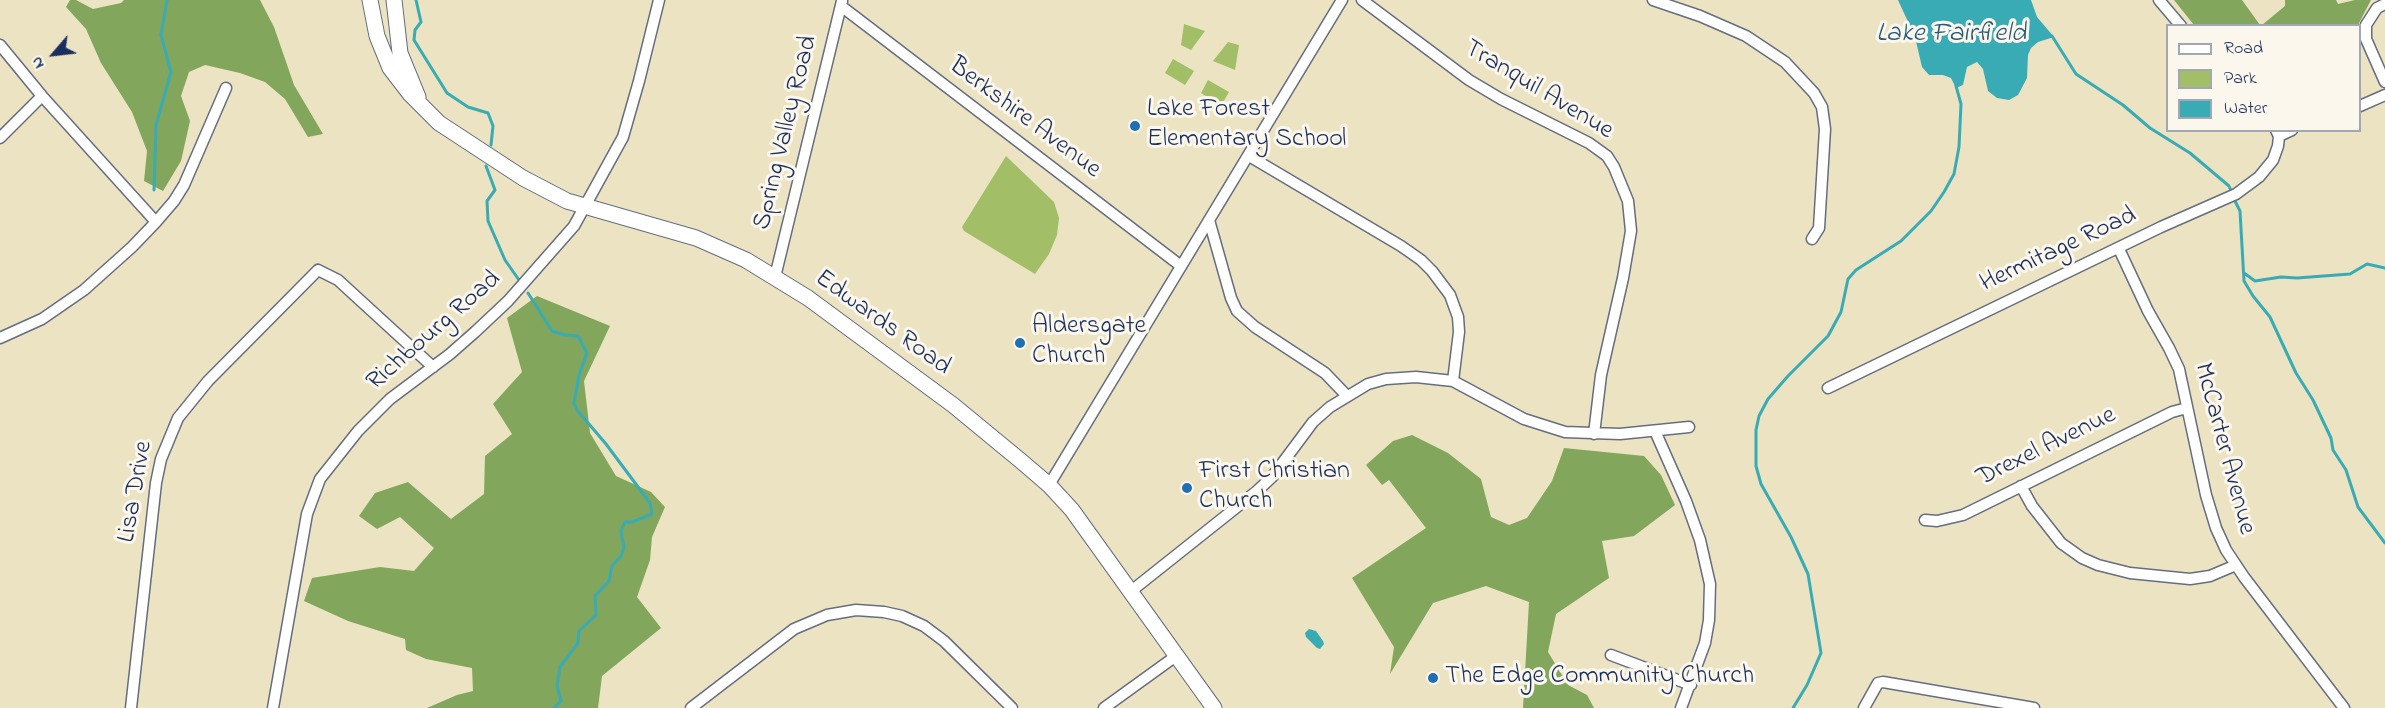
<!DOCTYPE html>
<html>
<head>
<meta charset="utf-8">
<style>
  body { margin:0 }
  #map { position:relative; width:2385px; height:708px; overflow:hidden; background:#ebe3c2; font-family:"Indie Flower",sans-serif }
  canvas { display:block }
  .legend { position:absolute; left:2166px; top:24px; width:195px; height:108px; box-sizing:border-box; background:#fbf7ec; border:2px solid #a1a7b3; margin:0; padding:8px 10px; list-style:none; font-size:18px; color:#1b2f5e }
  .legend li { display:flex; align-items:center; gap:12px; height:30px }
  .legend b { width:30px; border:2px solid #a1a7b3 }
  .north { position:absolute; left:24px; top:24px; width:60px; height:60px; -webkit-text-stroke:4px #fbf7ec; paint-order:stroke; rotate:242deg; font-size:16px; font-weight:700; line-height:24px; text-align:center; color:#1b2f5e }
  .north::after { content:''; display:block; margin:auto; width:21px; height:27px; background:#1b2f5e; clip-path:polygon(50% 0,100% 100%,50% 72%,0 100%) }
</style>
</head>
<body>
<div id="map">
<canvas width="2385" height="708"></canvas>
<ul class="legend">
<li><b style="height:8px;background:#fff"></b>Road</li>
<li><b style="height:16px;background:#a2bf67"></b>Park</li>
<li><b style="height:16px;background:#39abb4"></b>Water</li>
</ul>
<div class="north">N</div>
</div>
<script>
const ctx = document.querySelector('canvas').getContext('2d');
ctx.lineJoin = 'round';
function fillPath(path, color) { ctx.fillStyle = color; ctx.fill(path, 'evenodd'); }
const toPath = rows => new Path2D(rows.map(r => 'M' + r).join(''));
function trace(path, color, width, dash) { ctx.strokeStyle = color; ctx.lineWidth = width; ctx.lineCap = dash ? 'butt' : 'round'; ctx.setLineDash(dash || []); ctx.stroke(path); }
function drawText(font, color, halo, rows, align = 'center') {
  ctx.font = font + ' "Indie Flower",sans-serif'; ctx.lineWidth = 6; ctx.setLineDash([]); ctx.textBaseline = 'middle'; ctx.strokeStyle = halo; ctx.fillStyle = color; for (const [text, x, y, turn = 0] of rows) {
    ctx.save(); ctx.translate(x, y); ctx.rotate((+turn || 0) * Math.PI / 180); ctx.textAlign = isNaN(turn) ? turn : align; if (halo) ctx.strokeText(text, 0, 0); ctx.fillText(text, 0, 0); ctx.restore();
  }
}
fillPath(toPath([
  [1184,24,1205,31,1191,50,1181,45],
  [1228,42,1239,45,1235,70,1213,61],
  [1173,59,1194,71,1185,85,1165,73],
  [1208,80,1229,92,1221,106,1201,93],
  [1006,156,1054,202,1059,218,1057,235,1049,254,1035,274,964,231,962,227]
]), '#a2bf67');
fillPath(toPath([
  [70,0,76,0,93,9,121,3,124,0,260,0,274,27,294,85,323,134,308,137,285,99,265,82,240,73,205,65,189,72,181,96,190,121,181,161,163,191,144,181,147,151,132,112,101,63,86,29,66,7],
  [2174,0,2242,0,2260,25,2194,25],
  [2285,0,2336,0,2338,4,2355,0,2371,0,2358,25,2262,25,2285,6],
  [537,296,610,326,584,381,590,433,616,476,651,492,665,507,652,537,650,560,637,597,661,628,602,676,598,708,427,708,457,695,473,691,472,668,426,659,406,650,405,639,348,621,304,601,312,578,380,567,414,571,434,548,400,517,377,529,359,516,375,493,408,482,451,519,484,494,485,456,512,434,493,404,522,372,507,318],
  [1412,435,1448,453,1481,479,1491,517,1509,525,1527,518,1552,481,1564,448,1644,456,1661,475,1675,505,1634,536,1602,541,1609,578,1556,614,1548,652,1568,685,1587,695,1594,708,1523,708,1529,602,1486,586,1433,603,1390,674,1394,647,1352,578,1426,528,1389,480,1382,485,1366,465,1393,441]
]), '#81a65c');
fillPath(toPath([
  [1898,0,2031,0,2037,17,2054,37,2038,42,2031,48,2028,55,2027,78,2018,95,2009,100,1997,98,1988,91,1983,69,1977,62,1967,67,1963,85,1956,88,1951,78,1943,75,1929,75,1922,67,1915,37],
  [1309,629,1316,631,1323,641,1324,644,1320,649,1317,648,1306,637,1305,633]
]), '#39abb4');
trace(toPath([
  [416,0,421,22,415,30,414,40,447,93,468,107,488,113,493,126,491,145],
  [2052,36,2076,74,2123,105,2150,128,2190,153,2229,186,2232,193],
  [486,166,495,190,487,201,488,221,505,260,519,280],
  [154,190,156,125,171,72,161,35,167,0],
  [2234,199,2240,211,2244,281,2253,296,2270,317,2296,373,2313,400,2331,438,2333,450,2346,470,2358,507,2385,543],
  [2244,273,2255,281,2281,277,2297,278,2350,274,2367,264,2385,268],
  [528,293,552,331,565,335,578,336,587,353,579,375,574,403,577,410,606,444,650,503,652,514,632,522,625,522,621,531,624,548,621,556,612,566,609,581,595,596,596,615,579,631,578,643,560,667,557,686,561,701,554,708],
  [1793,708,1807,685,1821,653,1808,574,1791,537,1761,484,1756,466,1756,430,1759,416,1768,399,1788,376,1828,336,1841,312,1848,279,1856,270,1901,241,1931,211,1944,192,1954,174,1959,147,1961,104,1956,86]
]), '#39abb4', 3);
const street = toPath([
  [1362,0,1469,80,1501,99,1589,143,1607,156,1614,167,1628,201,1631,231,1623,278,1601,375,1594,434],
  [1653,0,1700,16,1746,36,1785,62,1814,93,1822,107,1825,129,1819,228,1812,239],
  [2159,0,2181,26],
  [2385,4,2377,8,2366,25,2366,39,2385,82],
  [841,6,1181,266],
  [0,45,42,96,156,222],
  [2360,106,2385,95],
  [2279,136,2292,130],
  [0,138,42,96],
  [1249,156,1401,246,1421,260,1432,271,1450,295,1458,317,1459,332,1453,381],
  [1209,220,1231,298,1237,311,1255,327,1325,373,1347,396],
  [2119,249,2148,311,2169,348,2179,369,2206,495,2216,528,2226,550,2244,577,2344,708],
  [775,277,842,1],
  [0,338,42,319,84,290,132,247,156,222,174,201,184,185,226,88],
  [1828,388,2161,227,2236,194,2259,177,2273,160,2278,146,2279,136,2276,130],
  [1655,431,1686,501,1700,540,1710,584,1709,620,1705,643,1681,708],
  [1049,485,1342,0],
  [2021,486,2032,506,2061,543,2082,558,2098,565,2130,573,2190,579,2210,576,2236,565],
  [1925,520,1937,521,1963,515,2172,412,2187,408],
  [1130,592,1257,491,1272,477,1313,422,1330,407,1368,384,1386,379,1416,377,1453,381,1524,419,1565,432,1620,434,1689,427],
  [1611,655,1691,685],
  [131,708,156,483,161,459,178,418,208,381,318,270,338,280,433,367],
  [273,708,307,514,320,479,358,431,390,399,450,354,475,332,508,301,574,226,623,137,639,81,659,0],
  [691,708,794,629,827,615,856,610,884,612,902,616,924,626,944,641,1012,708],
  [1104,708,1176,656],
  [1864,708,1878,683,1883,682,2034,708]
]);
const secondary = toPath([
  [370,0,377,36,390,68,410,94,439,123,523,178,567,201,696,238,746,260,808,298,953,405,1021,461,1049,485,1072,510,1214,708],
  [394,0,400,53,418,97]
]);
trace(street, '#646e81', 13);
trace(secondary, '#646e81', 17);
trace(street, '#fff', 10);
trace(secondary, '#fff', 15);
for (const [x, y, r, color] of [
  [1135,126,6,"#1f6fb2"],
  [1020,343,6,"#1f6fb2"],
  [1187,488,6,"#1f6fb2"],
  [1433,678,6,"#1f6fb2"]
]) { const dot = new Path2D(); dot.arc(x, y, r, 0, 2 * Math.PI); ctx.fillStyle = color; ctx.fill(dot); trace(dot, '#fbf7ec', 2); }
drawText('26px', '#1b2f5e', '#fbf7ec', [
  ["Tranquil Avenue",1538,91,31],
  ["Berkshire Avenue",1024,119,37],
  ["Spring Valley Road",787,133,-76],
  ["Hermitage Road",2059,251,-25],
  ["Edwards Road",882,324,36],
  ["Richbourg Road",435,332,-41],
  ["Drexel Avenue",2047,448,-26],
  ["McCarter Avenue",2223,449,75],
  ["Lisa Drive",137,492,-80]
]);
drawText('26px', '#1b2f5e', '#fbf7ec', [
  ["Lake Forest",1147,111],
  ["Elementary School",1147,141],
  ["Aldersgate",1032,328],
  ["Church",1032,358],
  ["First Christian",1199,473],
  ["Church",1199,503],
  ["The Edge Community Church",1445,678]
], 'left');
drawText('italic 27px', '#265a7c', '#fbf7ec', [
  ["Lake Fairfield",1951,36]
]);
</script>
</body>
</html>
